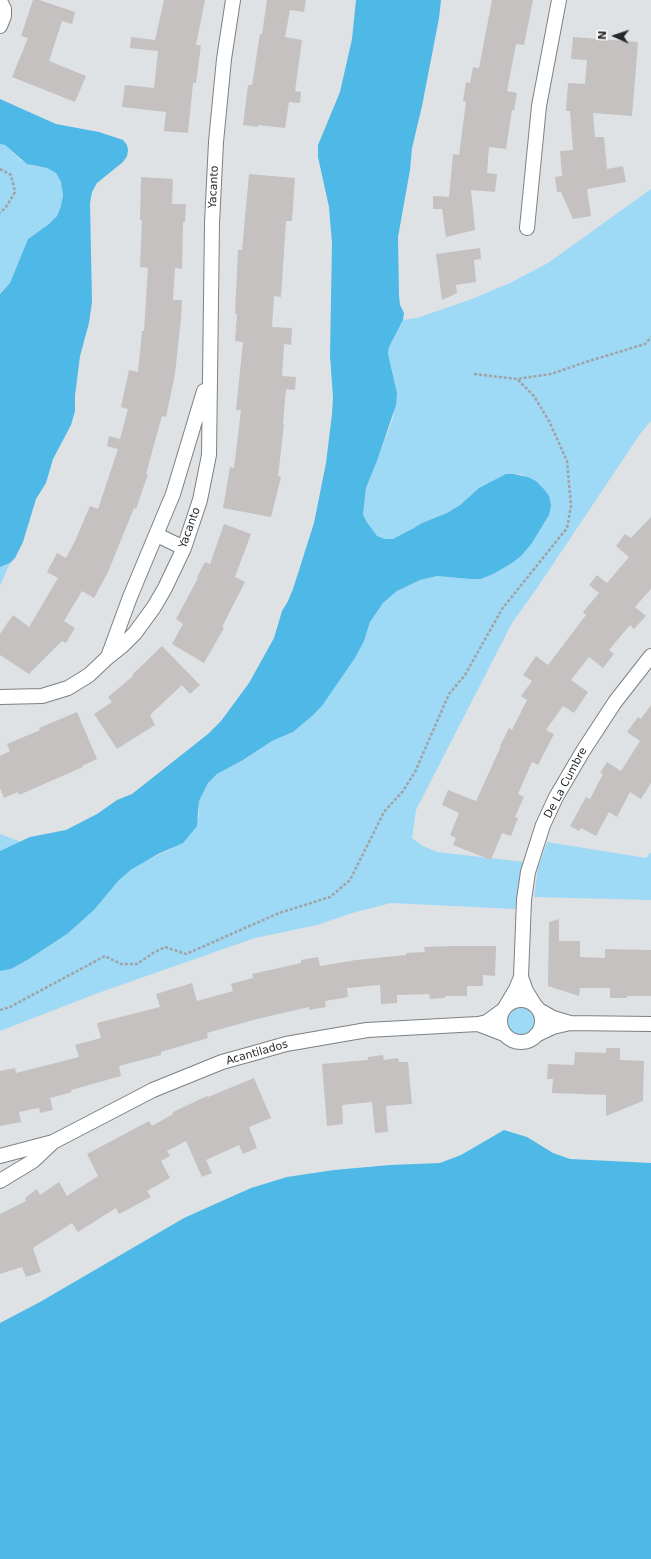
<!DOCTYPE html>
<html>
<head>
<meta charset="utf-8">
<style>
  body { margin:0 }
  #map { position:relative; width:651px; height:1559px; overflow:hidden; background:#dfe2e4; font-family:"DejaVu Sans",sans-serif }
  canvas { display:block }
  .north { position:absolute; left:595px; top:16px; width:40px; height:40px; -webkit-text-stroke:3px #fff; paint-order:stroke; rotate:273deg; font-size:11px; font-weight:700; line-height:16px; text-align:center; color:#272829 }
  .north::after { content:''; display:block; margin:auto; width:14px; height:18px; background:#272829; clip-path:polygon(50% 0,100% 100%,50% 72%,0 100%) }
</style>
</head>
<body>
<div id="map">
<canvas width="651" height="1559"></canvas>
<div class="north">N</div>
</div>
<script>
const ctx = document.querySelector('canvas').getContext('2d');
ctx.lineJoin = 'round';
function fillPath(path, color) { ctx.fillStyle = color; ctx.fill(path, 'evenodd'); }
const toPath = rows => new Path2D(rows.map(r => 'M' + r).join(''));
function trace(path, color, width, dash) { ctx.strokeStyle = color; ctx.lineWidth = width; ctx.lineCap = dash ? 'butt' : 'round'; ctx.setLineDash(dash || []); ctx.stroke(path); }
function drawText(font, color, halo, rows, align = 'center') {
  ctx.font = font + ' "DejaVu Sans",sans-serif'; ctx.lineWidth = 3; ctx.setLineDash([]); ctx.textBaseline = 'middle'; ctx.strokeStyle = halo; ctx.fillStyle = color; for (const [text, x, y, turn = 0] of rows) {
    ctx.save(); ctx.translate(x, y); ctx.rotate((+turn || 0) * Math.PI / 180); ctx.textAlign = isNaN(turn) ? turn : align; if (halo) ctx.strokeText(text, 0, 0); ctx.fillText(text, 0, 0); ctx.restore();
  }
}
fillPath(toPath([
  [0,144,5,145,21,160,33,166,47,168,56,173,61,182,63,195,61,206,57,216,49,224,28,239,10,283,0,293],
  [651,189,651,421,640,434,537,588,512,623,416,810,412,838,423,846,437,852,524,862,515,909,391,903,352,913,317,925,255,938,98,993,0,1031,0,971,11,969,29,959,67,934,94,910,119,880,132,869,145,861,173,848,199,817,199,801,203,792,208,783,217,774,243,760,272,741,293,732,312,716,322,706,355,658,364,641,370,622,383,603,397,591,420,580,437,576,470,579,482,579,512,563,532,543,549,515,551,506,543,488,536,481,521,474,514,474,479,488,460,505,447,513,422,523,415,528,393,539,385,539,377,536,372,530,366,521,363,514,366,488,377,461,393,418,397,393,388,354,389,347,403,320,417,318,472,299,510,283,548,263],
  [10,563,0,586,0,567],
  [0,834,21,842,0,851],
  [547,842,646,858,651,852,651,900,534,897,538,868],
  '507 1022a14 14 0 1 1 28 0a14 14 0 1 1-28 0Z'
]), '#9ed9f6');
fillPath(toPath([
  [356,0,441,0,439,18,422,106,412,148,410,170,398,237,399,295,400,305,404,313,403,320,389,347,388,354,397,393,396,405,377,461,366,488,363,514,366,521,377,536,385,539,393,539,414,528,422,523,447,513,460,505,479,488,506,474,514,474,528,477,536,481,543,488,549,496,551,506,549,515,532,543,521,556,512,563,493,574,481,579,470,579,437,576,420,580,397,591,383,603,370,622,364,641,355,658,322,706,312,716,293,732,272,741,243,760,217,774,208,783,199,801,197,826,183,843,158,854,132,869,119,880,94,910,67,934,29,959,11,969,0,971,0,851,30,837,66,830,97,814,117,800,132,794,208,734,221,721,249,683,274,638,282,611,288,601,293,589,314,523,326,463,332,414,333,397,330,356,332,243,329,207,318,157,318,145,340,92,352,39],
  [0,99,56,124,99,132,123,140,127,145,128,150,127,156,123,162,97,183,92,192,90,203,92,302,89,323,80,356,75,396,75,411,71,425,53,459,46,483,36,499,23,542,15,558,10,563,0,567,0,294,10,283,28,239,49,224,57,216,61,206,63,195,61,182,56,173,47,168,27,164,5,145,0,144],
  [504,1130,527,1137,553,1153,570,1159,651,1163,651,1559,0,1559,0,1323,40,1302,184,1218,251,1188,287,1177,334,1170,390,1165,440,1163,461,1155]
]), '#4eb8e6');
fillPath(toPath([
  [33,0,39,0,75,12,72,24,62,21,49,61,86,76,75,102,12,77,28,38,21,36],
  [164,0,205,0,196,45,201,45,196,83,193,83,188,133,164,131,166,112,122,107,125,85,154,88,158,51,130,48,131,37,155,40],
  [267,0,306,0,304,12,290,10,285,37,302,40,295,91,301,92,300,103,289,102,285,128,258,125,258,127,243,125,248,85,252,85,260,34,262,34],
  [492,0,533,0,524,45,516,44,507,91,517,93,514,110,512,110,506,149,489,147,487,173,497,174,495,192,471,190,475,230,446,237,442,209,433,209,433,196,449,197,453,154,459,155,466,102,463,101,466,82,470,83,473,67,479,68],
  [573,37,638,42,632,116,593,113,595,137,604,137,607,169,623,166,626,182,587,189,591,216,573,219,561,192,557,192,555,177,562,176,560,151,573,150,570,111,566,111,568,83,585,84,587,60,571,59],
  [249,174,295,178,292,221,286,221,281,297,274,296,272,327,292,328,291,345,284,344,282,376,296,377,295,390,286,389,283,424,284,425,278,476,281,477,271,517,223,508,230,467,234,468,241,410,236,410,243,342,235,341,237,314,235,314,238,250,242,250],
  [141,177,173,179,172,204,186,204,185,222,183,222,182,269,175,268,173,300,182,300,181,318,175,374,166,417,162,416,146,474,148,474,136,509,134,508,108,572,94,598,82,591,64,621,75,628,66,643,62,641,29,674,0,655,0,634,13,615,29,627,58,578,47,572,57,553,66,558,75,541,90,506,98,509,118,449,107,446,109,436,120,439,128,409,121,407,129,370,138,372,142,331,144,331,148,268,140,267,142,220,140,220],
  [480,248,481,259,474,260,476,282,456,285,457,293,442,300,436,254],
  [651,517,651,589,635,607,646,616,634,629,630,625,609,650,614,654,603,668,589,657,571,680,588,692,574,713,563,706,546,730,554,734,538,765,532,762,518,794,524,797,515,817,518,818,511,836,502,833,491,860,453,845,456,838,450,835,459,813,442,805,448,790,476,801,501,746,500,746,509,728,512,730,527,700,521,696,532,681,523,675,536,656,548,665,586,615,583,612,599,593,589,585,597,575,607,583,629,557,616,546,625,534,631,538],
  [224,524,251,534,235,577,245,582,222,627,224,628,204,663,172,644,183,624,176,619,198,578,197,577,205,562,210,564],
  [162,646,200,685,190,694,182,685,150,715,155,725,117,749,94,714,112,702,108,697,133,676,132,675],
  [651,705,651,783,641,799,630,792,617,817,609,812,596,836,581,828,579,831,570,826,586,797,590,799,603,774,600,773,607,762,621,771,640,741,627,732,638,717,641,719],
  [77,712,97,759,82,766,83,767,19,795,18,792,4,798,0,788,0,756,10,751,7,744,40,730,39,728],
  [559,919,559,941,580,941,580,957,605,958,605,949,651,950,651,996,627,996,627,998,610,998,610,988,580,988,579,996,548,986,549,922],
  [452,946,496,946,495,976,483,975,483,986,467,986,467,996,445,996,445,998,430,999,429,994,397,995,397,1003,381,1004,380,985,347,988,348,997,325,1001,326,1007,309,1010,309,1007,257,1019,207,1033,208,1038,161,1052,161,1055,119,1066,121,1076,71,1090,72,1092,50,1098,53,1110,40,1113,39,1108,19,1112,21,1122,0,1126,0,1071,15,1068,16,1073,79,1057,75,1045,101,1038,97,1023,160,1007,156,994,192,983,197,1001,233,991,231,984,253,978,252,974,301,963,301,960,318,957,320,966,356,960,406,955,406,953,425,952,424,947],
  [606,1048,620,1048,620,1060,644,1061,643,1101,606,1116,606,1095,552,1093,553,1079,547,1079,548,1064,574,1065,575,1052,606,1053],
  [383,1055,384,1060,398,1058,399,1062,408,1062,412,1104,386,1106,388,1132,375,1133,372,1102,342,1105,343,1124,327,1126,322,1064,368,1060,368,1057],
  [254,1078,271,1118,249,1127,257,1148,243,1154,239,1145,206,1160,212,1173,202,1177,186,1141,167,1151,170,1156,161,1161,170,1178,147,1191,151,1197,119,1214,116,1208,78,1232,72,1223,33,1248,41,1272,26,1277,22,1267,0,1274,0,1214,26,1201,25,1198,37,1189,40,1195,59,1182,67,1196,98,1176,87,1154,149,1121,152,1126,173,1114,173,1112,207,1096,208,1097]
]), '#c4c1c0');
const minor = toPath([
  [0,1,4,9,4,16,0,26],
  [527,228,539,106,559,0],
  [157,535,184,548],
  [108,657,130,597,173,494,204,391],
  [0,697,42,696,68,688,89,675,107,658,122,646,135,633,154,607,165,588,184,548,200,500,209,455,212,223,216,142,224,59,233,0],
  [521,977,524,900,528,872,543,825,556,797,583,751,615,702,651,656],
  '500 1021a21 21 0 1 1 42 0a21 21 0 1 1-42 0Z',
  [506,1006,516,989,521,977,526,991,534,1004],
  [502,1011,487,1022,478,1024,504,1034],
  [570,1023,651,1024],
  [536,1035,553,1027,570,1023,553,1018,539,1010],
  [0,1156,53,1142,153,1090,222,1062,251,1054,286,1044,367,1030,478,1024],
  [0,1181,33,1161,51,1144]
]);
trace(minor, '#7d8082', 16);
trace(toPath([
  [0,169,11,175,15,192,6,207,0,213],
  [474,374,517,379,551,374,586,362,645,344,651,337],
  [0,1010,10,1007,105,956,121,964,137,964,153,953,165,947,186,954,279,913,330,897,350,880,384,812,403,791,415,772,449,694,465,675,502,609,567,528,571,506,567,461,549,421,534,396,517,379]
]), '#a0a2a4', 2.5, [3, 2]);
trace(minor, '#fff', 14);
drawText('11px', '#272829', '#fff', [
  ["Yacanto",214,187,-87],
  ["Yacanto",190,528,-70],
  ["De La Cumbre",566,783,-62],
  ["Acantilados",257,1053,-16]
]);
</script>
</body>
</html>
